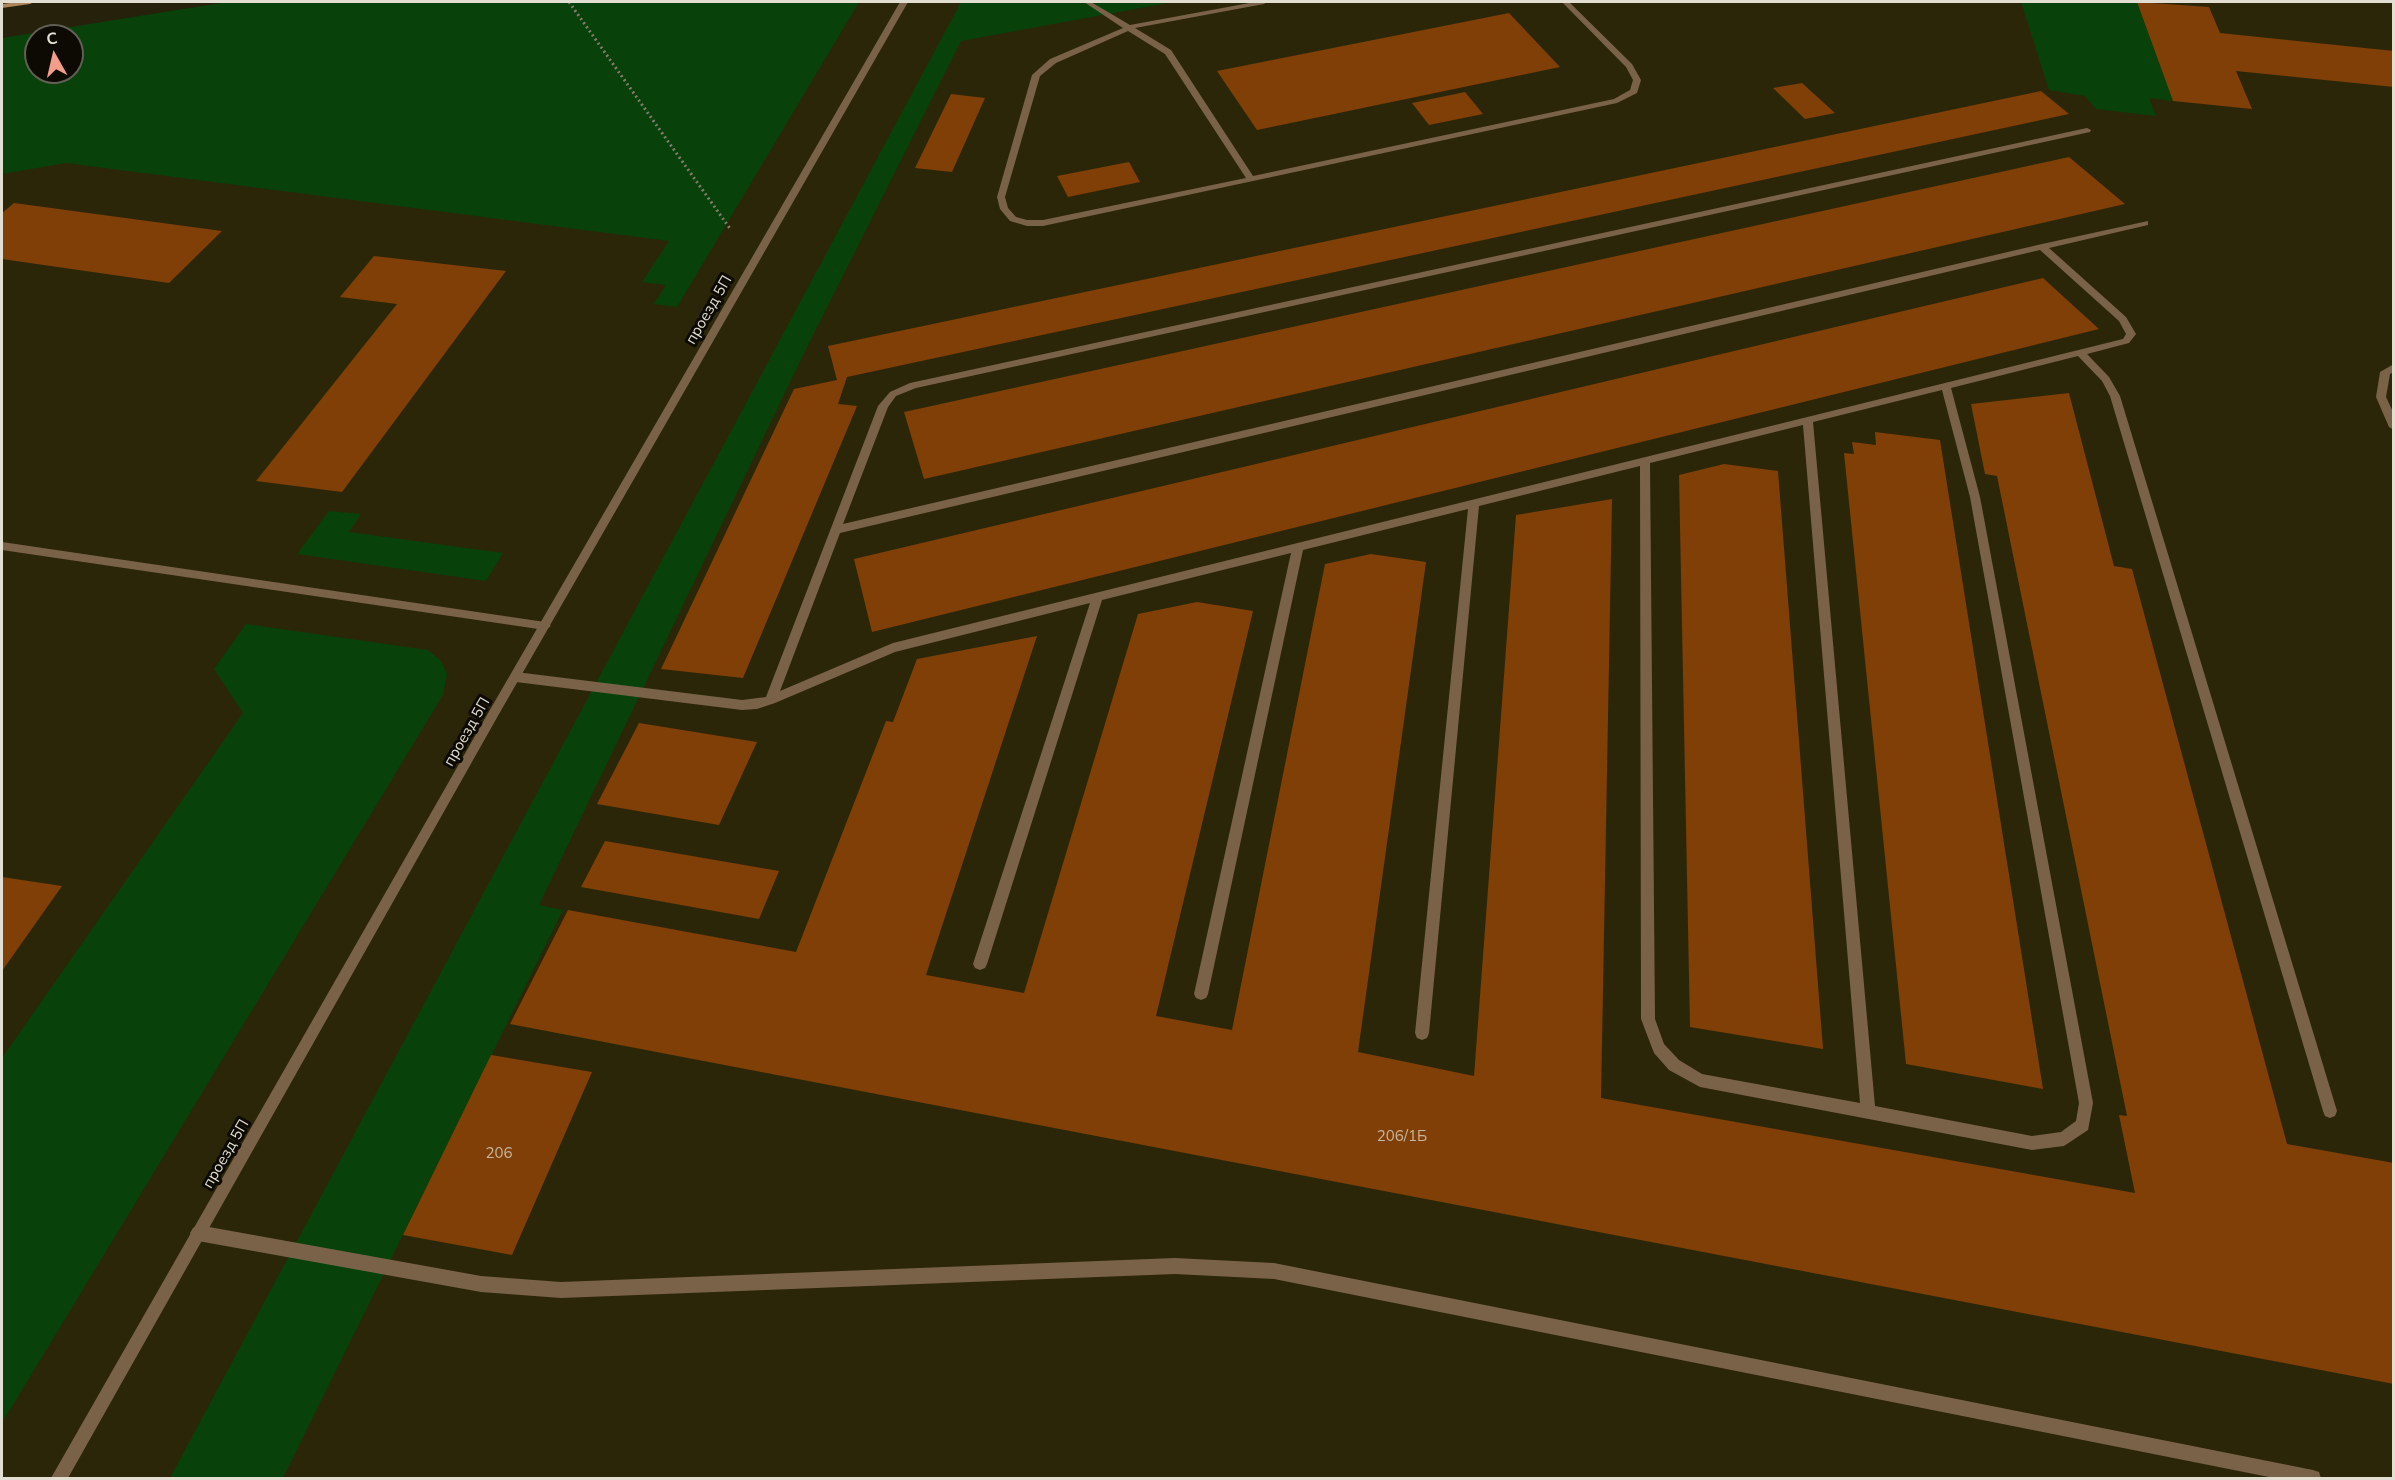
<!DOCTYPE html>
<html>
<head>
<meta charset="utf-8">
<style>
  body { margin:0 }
  #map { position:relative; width:2395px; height:1480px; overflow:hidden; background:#26210b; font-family:Mulish,sans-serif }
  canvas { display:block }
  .frame { position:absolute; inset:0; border:3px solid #e2dfd2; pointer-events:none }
  .north { position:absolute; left:24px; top:24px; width:60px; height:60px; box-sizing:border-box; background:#0d0a03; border:2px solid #625f56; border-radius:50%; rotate:352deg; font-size:16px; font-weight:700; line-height:24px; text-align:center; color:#e2dfd2 }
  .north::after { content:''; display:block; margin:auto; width:21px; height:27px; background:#f49e8a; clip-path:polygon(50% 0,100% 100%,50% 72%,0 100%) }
</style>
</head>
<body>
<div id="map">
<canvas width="2395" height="1480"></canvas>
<div class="frame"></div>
<div class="north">С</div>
</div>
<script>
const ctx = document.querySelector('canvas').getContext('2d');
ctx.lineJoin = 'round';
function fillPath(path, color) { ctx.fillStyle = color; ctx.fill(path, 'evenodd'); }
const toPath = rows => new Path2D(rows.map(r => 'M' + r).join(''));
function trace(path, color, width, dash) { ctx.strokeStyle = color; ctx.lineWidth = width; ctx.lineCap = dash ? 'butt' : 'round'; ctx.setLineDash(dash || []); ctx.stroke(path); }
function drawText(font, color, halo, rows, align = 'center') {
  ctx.font = font + ' Mulish,sans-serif'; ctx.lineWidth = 6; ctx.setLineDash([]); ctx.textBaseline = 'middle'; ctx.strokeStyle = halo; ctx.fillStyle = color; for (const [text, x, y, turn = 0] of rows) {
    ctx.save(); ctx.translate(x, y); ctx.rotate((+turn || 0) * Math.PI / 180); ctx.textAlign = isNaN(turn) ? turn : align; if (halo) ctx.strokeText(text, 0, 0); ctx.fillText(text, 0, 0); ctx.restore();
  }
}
fillPath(toPath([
  [842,2,2393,2,2393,1478,2,1478,2,144]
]), '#2c2608');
fillPath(toPath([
  [227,2,859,2,677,307,654,304,666,285,642,282,669,241,66,163,2,174,2,38],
  [36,36,72,36,72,72,36,72],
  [961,2,1173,2,961,41,805,351,539,905,563,910,283,1478,170,1478],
  [2021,2,2137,2,2173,101,2149,98,2156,116,2096,109,2085,96,2049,90],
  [329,511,361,514,349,532,503,553,486,581,297,554],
  [246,624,428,650,441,661,447,674,443,695,2,1423,2,1058,243,713,214,669]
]), '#08410a');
fillPath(toPath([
  [2137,2,2209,7,2220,33,2394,51,2394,87,2236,71,2252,109,2173,101],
  [1509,13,1560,67,1257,130,1217,71],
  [1802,83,1835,113,1805,119,1773,88],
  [2041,91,2069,114,847,377,838,404,857,406,743,678,661,669,794,389,837,380,828,346],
  [1465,92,1483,114,1429,125,1412,103],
  [951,94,985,98,952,172,915,168],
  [2069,157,2125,204,924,479,904,412],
  [1129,162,1140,182,1068,197,1057,176],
  [14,203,222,231,169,283,2,259,2,213],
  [374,256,506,271,342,492,256,481,397,304,340,297],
  [2043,278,2099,329,872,632,854,559],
  [2069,393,2114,566,2132,569,2287,1144,2394,1163,2394,1384,510,1024,568,910,796,952,886,721,893,722,917,659,1037,636,926,975,1024,993,1138,614,1197,602,1253,611,1156,1016,1232,1030,1325,564,1371,554,1426,562,1358,1052,1474,1076,1516,515,1612,499,1601,1098,2135,1193,2119,1115,2127,1116,1997,476,1985,474,1971,404],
  [1875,432,1940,440,2043,1089,1906,1064,1844,453,1854,454,1852,442,1876,445],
  [1724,464,1778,471,1823,1049,1690,1027,1679,475],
  [639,723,757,742,719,825,597,804],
  [605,841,779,871,759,919,581,887],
  [2,877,62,886,2,971],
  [491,1055,592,1072,512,1255,403,1235]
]), '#7f3f06');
trace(toPath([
  [569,2,731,230]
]), '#807c6b', 3, [2, 3]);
fillPath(toPath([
  [1084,2,1091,2,1130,25,1255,2,1267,2,1264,4,1135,28,1171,50,1253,176,1614,99,1630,90,1633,80,1626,67,1562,2,1569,2,1632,64,1641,80,1637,93,1617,103,1043,226,1027,226,1010,221,1000,209,997,197,1032,75,1050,59,1123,28,1084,2],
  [1128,31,1165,54,1246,178,1043,220,1027,220,1016,217,1008,208,1005,197,1040,76,1056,63,1128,31],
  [2087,128,2091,130,2090,132,916,388,896,396,888,407,843,524,2042,244,2148,221,2148,225,2049,248,2126,317,2136,334,2129,343,2087,354,2109,377,2120,396,2337,1111,2335,1116,2330,1118,2325,1116,2323,1111,2110,396,2102,381,2078,356,1951,388,1980,497,2093,1103,2088,1130,2064,1146,2032,1150,1700,1087,1669,1070,1654,1053,1641,1019,1640,466,1479,506,1429,1033,1427,1038,1422,1040,1417,1038,1415,1033,1468,509,1303,550,1208,994,1206,998,1201,1000,1196,998,1194,994,1291,553,1102,600,987,964,985,968,980,970,975,968,973,964,1090,603,895,652,775,703,757,709,742,710,516,682,512,680,510,677,512,674,516,672,742,700,766,697,878,406,890,392,910,383,2087,128],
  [2040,250,2119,321,2126,334,2123,339,893,643,780,691,840,533,2040,250],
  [1942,390,1970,497,2079,1103,2076,1121,2061,1132,2032,1136,1875,1106,1813,422,1942,390],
  [1803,425,1860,1103,1702,1074,1679,1060,1664,1044,1655,1019,1650,463,1803,425],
  [2394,364,2394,372,2390,374,2386,397,2394,414,2394,430,2389,427,2376,397,2380,372,2394,364],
  [2,542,545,622,551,626,545,630,2,550,2,542],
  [198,1225,481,1276,561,1282,1175,1258,1274,1263,2313,1470,2319,1472,2321,1478,2274,1478,1274,1279,1175,1274,561,1298,481,1292,198,1241,193,1238,190,1233,193,1228,198,1225]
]), '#7a6249');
fillPath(toPath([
  [900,2,908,2,499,714,68,1478,51,1478,491,708,900,2]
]), '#7a6249');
fillPath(toPath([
  [18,2,34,2,30,4,2,8,2,4,18,2]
]), '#ad865e');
drawText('15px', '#e2dfd2', '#0d0a03', [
  ["проезд 5П",709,310,-60],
  ["проезд 5П",467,732,-60],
  ["проезд 5П",226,1154,-60]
]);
drawText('15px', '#c9b79f', null, [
  ["206/1Б",1402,1136],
  ["206",499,1153]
]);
</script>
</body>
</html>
